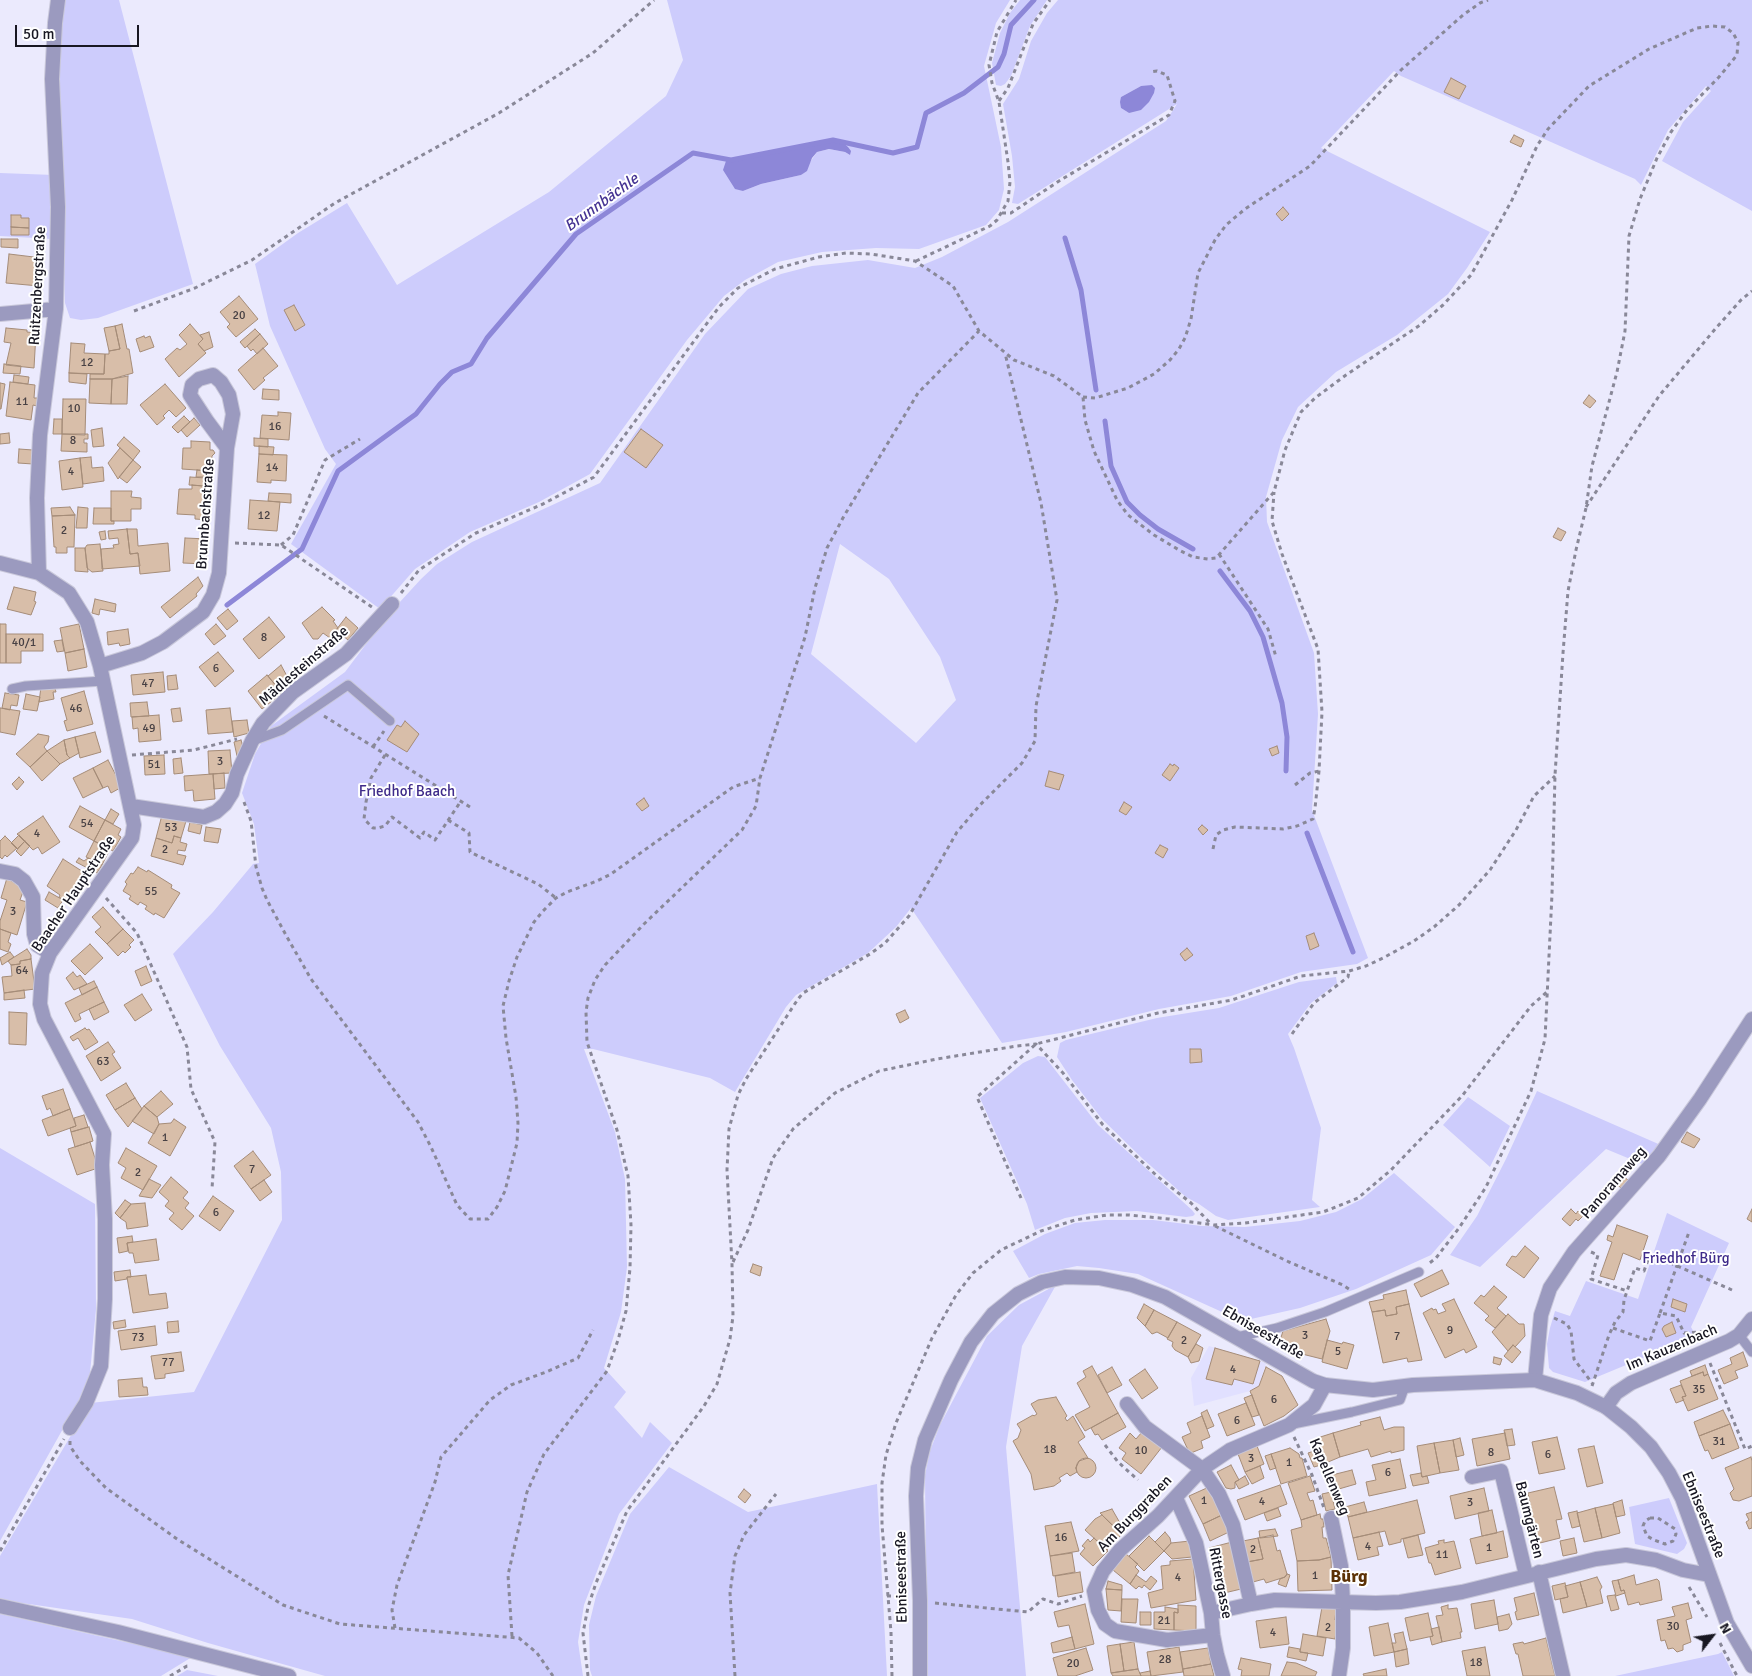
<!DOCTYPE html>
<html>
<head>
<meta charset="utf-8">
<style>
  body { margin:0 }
  #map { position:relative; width:1752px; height:1676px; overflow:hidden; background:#ebeafd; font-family:Signika,sans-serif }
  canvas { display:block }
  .north { position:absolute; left:1687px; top:1611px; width:50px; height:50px; -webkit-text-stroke:4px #fff; paint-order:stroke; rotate:60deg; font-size:14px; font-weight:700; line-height:20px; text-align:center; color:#181722 }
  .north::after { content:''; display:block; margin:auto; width:18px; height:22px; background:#181722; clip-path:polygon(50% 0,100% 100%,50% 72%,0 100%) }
  .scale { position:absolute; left:15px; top:25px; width:124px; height:22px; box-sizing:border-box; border:2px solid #181722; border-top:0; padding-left:6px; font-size:15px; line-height:18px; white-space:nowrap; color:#181722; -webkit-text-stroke:4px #fff; paint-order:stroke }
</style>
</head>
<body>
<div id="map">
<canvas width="1752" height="1676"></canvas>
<div class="north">N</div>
<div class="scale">50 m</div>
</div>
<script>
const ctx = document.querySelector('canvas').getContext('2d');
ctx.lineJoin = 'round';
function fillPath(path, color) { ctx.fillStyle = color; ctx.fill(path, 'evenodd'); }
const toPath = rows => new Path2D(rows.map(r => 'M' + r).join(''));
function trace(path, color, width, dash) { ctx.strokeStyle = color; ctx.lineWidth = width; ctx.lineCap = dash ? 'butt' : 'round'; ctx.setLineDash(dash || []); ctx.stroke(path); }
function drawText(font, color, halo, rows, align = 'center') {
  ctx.font = font + ' Signika,sans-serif'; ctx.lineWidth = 4; ctx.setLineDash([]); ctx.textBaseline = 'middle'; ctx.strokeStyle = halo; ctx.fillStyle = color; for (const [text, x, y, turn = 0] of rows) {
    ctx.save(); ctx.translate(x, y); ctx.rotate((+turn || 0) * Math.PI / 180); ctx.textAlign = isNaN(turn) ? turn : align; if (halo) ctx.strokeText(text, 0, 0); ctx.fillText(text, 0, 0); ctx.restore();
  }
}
fillPath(toPath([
  [1209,1346,1266,1363,1259,1386,1250,1391,1194,1406,1191,1378]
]), '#e1e0ff');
fillPath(toPath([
  [62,0,119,0,193,284,98,318,81,320,70,318,65,303,58,63],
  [667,0,1010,0,996,23,984,66,1001,147,1004,189,999,210,986,225,919,249,876,248,822,252,778,262,745,280,724,296,687,340,590,474,539,502,470,532,415,569,380,609,291,544,336,464,325,449,270,326,255,264,298,233,347,203,397,285,549,192,666,96,683,60],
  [832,140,842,142,850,155,845,152,829,149,817,152,801,175,761,184,743,191,731,160],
  [1020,0,1047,0,1030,26,1011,76,1005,84,1001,86,996,85,992,63,1000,33,1010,13],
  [1058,0,1752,0,1752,211,1662,161,1683,122,1711,91,1706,86,1668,130,1641,185,1635,179,1401,76,1394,71,1321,148,1490,232,1467,268,1448,294,1397,335,1336,372,1298,407,1282,440,1266,497,1267,522,1314,653,1318,714,1312,810,1368,958,1357,964,1301,972,1231,996,1159,1009,1066,1032,1002,1043,911,908,896,927,868,953,796,995,786,1007,735,1092,710,1078,593,1049,584,1049,615,1132,625,1179,627,1267,621,1312,604,1368,626,1392,614,1407,642,1438,650,1422,672,1443,619,1514,584,1605,578,1642,583,1676,325,1676,208,1643,132,1619,22,1603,0,1598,0,1556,90,1403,194,1392,282,1220,281,1172,271,1128,220,1046,173,954,213,912,253,864,259,863,254,824,242,793,255,754,271,726,345,672,388,615,421,579,437,564,472,542,600,483,705,334,748,289,781,274,812,266,868,260,915,268,942,257,1008,222,1166,121,1177,104,1018,204,1012,203,1015,187,1012,156,1003,104,1019,79,1031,41,1047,13],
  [1141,86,1129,113,1121,108,1121,97],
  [840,544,889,579,940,657,956,700,916,743,811,654],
  [0,173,54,175,52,239,0,236],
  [1336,977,1337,983,1311,1003,1288,1034,1294,1048,1321,1128,1312,1200,1320,1207,1228,1220,1216,1216,1199,1204,1186,1197,1143,1159,1102,1119,1072,1080,1057,1057,1060,1043,1066,1040,1157,1018,1219,1008,1299,982],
  [1038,1056,1045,1057,1098,1125,1192,1210,1195,1214,1193,1216,1186,1217,1137,1211,1091,1213,1065,1218,1035,1230,1027,1204,980,1098,1023,1063],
  [1537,1091,1663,1146,1647,1166,1606,1149,1480,1267,1450,1255,1477,1216,1506,1159],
  [1468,1097,1510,1126,1490,1167,1443,1125],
  [0,1148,95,1204,96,1309,90,1373,78,1402,0,1541],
  [1394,1173,1455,1227,1431,1255,1356,1289,1300,1308,1242,1321,1138,1274,1099,1268,1077,1266,1039,1274,1029,1278,1013,1251,1045,1234,1075,1223,1105,1220,1153,1220,1202,1226,1245,1227,1300,1221,1336,1212,1362,1199],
  [1667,1213,1729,1243,1691,1327,1696,1336,1585,1382,1553,1372,1549,1368,1547,1344,1550,1328,1555,1311,1570,1316,1586,1281,1638,1299],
  [1056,1285,1022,1346,1006,1447,1026,1676,927,1676,925,1475,930,1451,940,1425,987,1336,1019,1305],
  [669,1467,748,1512,877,1484,887,1676,592,1676,590,1670,589,1625,596,1596,630,1514],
  [1669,1498,1687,1543,1684,1549,1677,1554,1635,1544,1629,1507],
  [0,1614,192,1657,161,1676,0,1676],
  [1722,1652,1734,1676,1615,1676,1718,1654],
  [187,1670,218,1676,177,1676]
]), '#cdccfc');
fillPath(toPath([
  [1152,85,1155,88,1154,93,1149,102,1141,110,1129,113,1121,108,1120,102,1121,97,1141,86],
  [833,140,842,142,848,147,851,151,850,155,845,152,829,149,817,152,812,158,807,171,801,175,761,184,743,191,735,189,723,170,726,161,731,160]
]), '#8d87d8');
trace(toPath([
  [1065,238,1081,290,1096,390],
  [1105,421,1111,466,1127,502,1140,515,1158,529,1193,549],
  [1220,571,1250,611,1263,637,1282,703,1287,737,1286,771],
  [227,605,302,549,338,471,416,414,440,384,452,372,471,364,487,338,576,234,693,153,731,160,833,140,893,153,917,147,926,113,964,93,998,67,1004,54,1011,25,1034,0],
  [1307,833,1353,952]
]), '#8d87d8', 5);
const building = toPath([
  [1451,78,1466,86,1459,99,1444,92,1451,78],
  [1514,135,1524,140,1521,147,1510,142,1514,135],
  [1283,207,1289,214,1282,221,1276,214,1283,207],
  [11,215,21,215,21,218,29,218,29,228,11,227,11,215],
  [11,227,29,228,29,235,11,235,11,227],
  [1,239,18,239,18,248,1,247,1,239],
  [9,254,42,258,39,286,6,283,9,254],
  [239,296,258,319,236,337,227,327,230,324,220,312,239,296],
  [294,305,305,325,295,331,284,310,294,305],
  [122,324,127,349,129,349,133,373,112,379,90,379,90,374,104,374,105,354,109,354,109,351,120,349,115,326,122,324],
  [190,324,203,339,198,344,206,353,179,377,165,359,177,348,180,350,187,344,179,335,190,324],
  [115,326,120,349,109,351,104,328,115,326],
  [6,328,27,330,27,332,36,333,34,368,6,365,11,343,4,342,6,328],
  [255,329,260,334,245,348,240,342,255,329],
  [209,332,213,347,204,351,198,344,203,339,200,335,209,332],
  [260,334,268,344,257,354,253,349,251,351,247,346,260,334],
  [144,336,145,338,150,336,154,347,140,352,136,339,144,336],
  [71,343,85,344,84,353,105,354,104,374,69,373,71,343],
  [263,348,278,366,263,378,265,380,254,390,238,370,263,348],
  [4,364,21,366,20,374,3,373,4,364],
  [69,373,87,374,86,384,69,382,69,373],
  [14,375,29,377,28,384,13,382,14,375],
  [128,376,127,404,111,404,112,379,128,376],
  [90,379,112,379,111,404,89,403,90,379],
  [10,382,35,385,34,398,38,398,37,406,33,405,31,420,6,416,10,382],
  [0,383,5,384,1,409,0,409,0,383],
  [165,384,186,408,176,417,169,410,163,416,165,418,157,425,140,405,165,384],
  [263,389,279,390,279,400,262,399,263,389],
  [1589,395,1596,401,1590,408,1583,403,1589,395],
  [63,399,86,399,85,435,62,434,63,399],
  [278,412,291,413,289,440,260,438,262,415,278,416,278,412],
  [184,416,190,422,178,433,172,427,184,416],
  [194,418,200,425,187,437,181,430,194,418],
  [54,419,62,419,62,434,53,434,54,419],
  [102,428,104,446,93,447,91,430,102,428],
  [641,429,663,445,646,468,624,452,641,429],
  [9,433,10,443,0,444,0,434,9,433],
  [62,434,88,434,88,439,84,439,84,443,87,443,87,452,61,451,62,434],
  [124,437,140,451,133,460,117,445,124,437],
  [254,438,268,439,268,447,254,446,254,438],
  [191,441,210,442,210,450,213,450,215,453,212,456,211,471,182,469,183,448,191,448,191,441],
  [259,446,274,447,273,455,259,454,259,446],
  [120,448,133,460,118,479,108,463,120,448],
  [19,449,33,450,33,464,18,463,19,449],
  [259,454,287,455,286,481,271,480,271,483,257,482,259,454],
  [91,457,92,468,103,467,104,481,83,484,80,458,91,457],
  [80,458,83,487,62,490,59,461,80,458],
  [133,460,141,467,127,483,119,477,133,460],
  [197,470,210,471,210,477,196,477,197,470],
  [190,477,206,478,205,486,189,485,190,477],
  [192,485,203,486,202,490,210,491,209,520,195,519,195,515,177,514,179,489,192,489,192,485],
  [111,491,132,491,131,497,141,498,141,509,131,509,131,521,111,521,111,491],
  [269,493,291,494,291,503,268,501,269,493],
  [250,500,280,502,277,531,248,529,250,500],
  [70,507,75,515,52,516,51,508,70,507],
  [78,507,88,508,87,528,76,528,78,507],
  [94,508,111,508,111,521,114,521,114,524,93,524,94,508],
  [75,515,74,547,67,547,67,553,56,553,56,547,54,547,52,516,75,515],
  [1558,528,1566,532,1561,541,1553,537,1558,528],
  [127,529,137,529,138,546,168,543,170,571,140,574,138,553,130,554,127,529],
  [127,529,130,554,138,553,140,566,102,569,101,549,114,548,113,545,119,544,118,538,109,539,108,531,127,529],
  [105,531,106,539,101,540,99,532,105,531],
  [185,538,208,539,206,564,183,563,185,538],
  [100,544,103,571,92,572,87,568,85,548,87,545,100,544],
  [75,548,85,548,88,572,75,571,75,548],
  [198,577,203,586,196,594,197,596,170,618,161,607,198,577],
  [14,587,36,592,34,601,36,602,31,615,7,609,14,587],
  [95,599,116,604,115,612,100,609,99,615,92,613,95,599],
  [322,607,335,620,333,621,338,628,330,638,323,633,318,639,313,639,302,623,322,607],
  [228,609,238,621,227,630,217,618,228,609],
  [269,617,285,637,259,659,243,639,269,617],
  [346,617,358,628,348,640,336,630,346,617],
  [0,624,6,624,6,663,0,663,0,624],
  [79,624,84,649,65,653,60,628,79,624],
  [216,624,226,636,214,645,205,634,216,624],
  [128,629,130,644,120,646,119,643,108,645,107,632,128,629],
  [6,634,43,634,43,651,21,651,21,663,6,663,6,634],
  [62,640,64,651,57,652,54,641,62,640],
  [84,649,87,667,68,671,65,653,84,649],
  [218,652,234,671,215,687,199,667,218,652],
  [281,665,288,678,277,687,268,676,281,665],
  [163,672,165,692,133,695,131,675,163,672],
  [176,675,178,689,168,690,167,676,176,675],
  [267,675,282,693,262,709,248,691,267,675],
  [54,685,56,692,53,692,54,699,39,702,41,687,54,685],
  [84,691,93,724,67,731,64,721,67,720,61,698,84,691],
  [5,693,19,695,17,706,11,705,10,710,2,708,5,693],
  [26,694,40,697,37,711,23,709,26,694],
  [147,702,149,716,131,717,130,703,147,702],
  [0,708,20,711,15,735,0,732,0,708],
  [180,708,182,721,173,722,171,709,180,708],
  [230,708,233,732,208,734,206,710,230,708],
  [159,715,161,740,139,742,138,728,133,729,132,717,159,715],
  [247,720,249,733,234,737,232,721,247,720],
  [405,721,419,734,407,752,387,740,397,725,401,727,405,721],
  [95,732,101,752,80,758,75,737,95,732],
  [38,734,49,736,48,742,44,747,47,751,30,767,16,754,38,734],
  [75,737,79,753,70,758,67,755,64,740,75,737],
  [64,740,67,755,70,758,60,764,47,751,64,740],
  [241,740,245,754,237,756,234,742,241,740],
  [1277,746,1279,753,1272,756,1269,749,1277,746],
  [230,750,232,773,209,774,208,751,230,750],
  [47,751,60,764,42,781,30,767,47,751],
  [164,755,165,774,145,775,144,756,164,755],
  [181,758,183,773,174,774,173,759,181,758],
  [108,760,122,787,111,793,108,786,103,788,93,768,108,760],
  [1170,764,1173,766,1174,764,1179,768,1170,781,1162,775,1170,764],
  [93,768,103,788,83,798,73,778,93,768],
  [1049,771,1064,775,1059,790,1045,786,1049,771],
  [224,773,225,788,214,789,213,774,224,773],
  [213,774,215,799,194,801,193,790,185,791,184,776,213,774],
  [19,777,24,782,17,790,12,784,19,777],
  [644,798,649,806,642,811,636,804,644,798],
  [1124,802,1132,807,1126,815,1119,811,1124,802],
  [80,806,105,820,94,841,69,827,80,806],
  [111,809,119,814,113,824,105,820,111,809],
  [162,815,186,821,181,838,174,836,172,843,156,838,162,815],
  [43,816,60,842,42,854,38,847,33,850,17,834,43,816],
  [105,820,121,829,118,835,121,837,113,851,94,841,105,820],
  [190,822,202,825,200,834,188,831,190,822],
  [1202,825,1208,830,1203,835,1198,829,1202,825],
  [206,827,221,829,218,843,204,841,206,827],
  [19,835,25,841,17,849,11,843,19,835],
  [5,836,17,848,7,857,5,855,2,859,0,857,0,841,5,836],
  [174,836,181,838,180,842,187,844,185,851,178,850,177,854,186,856,183,865,151,856,156,838,172,843,174,836],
  [25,841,30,846,21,856,16,851,25,841],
  [94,841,110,849,102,865,86,857,94,841],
  [1160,845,1168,849,1163,858,1155,853,1160,845],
  [79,858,84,861,88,858,102,865,97,873,76,862,79,858],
  [63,859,88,875,70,904,59,897,60,895,47,886,63,859],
  [138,867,147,872,148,870,172,885,171,888,180,893,164,918,155,913,154,915,145,909,147,906,140,902,138,905,129,899,131,896,123,891,127,884,125,882,131,873,133,874,138,867],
  [7,878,24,889,20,900,27,902,17,935,0,929,0,921,7,900,1,898,7,878],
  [49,892,63,900,58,908,45,900,49,892],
  [103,907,123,929,107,944,95,932,101,927,92,917,103,907],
  [0,929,11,933,8,942,11,944,8,952,0,949,0,929],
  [123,929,134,940,129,945,131,947,125,953,123,951,118,956,107,944,123,929],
  [1314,933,1319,946,1310,950,1306,936,1314,933],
  [90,944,103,958,85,975,71,961,90,944],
  [1187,948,1193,955,1185,961,1180,954,1187,948],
  [27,949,31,955,31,959,20,961,20,964,11,965,8,961,27,949],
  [10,952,14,957,2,965,0,958,10,952],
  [31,959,35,989,4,993,2,977,12,976,11,965,20,964,20,961,31,959],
  [146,966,152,981,141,986,135,971,146,966],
  [73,972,77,977,80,975,87,984,74,990,66,978,73,972],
  [94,981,97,987,82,995,79,988,94,981],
  [97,987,104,1002,79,1014,81,1019,75,1022,65,1003,97,987],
  [24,990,25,998,4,1000,4,993,24,990],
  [142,994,152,1010,135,1021,124,1005,142,994],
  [104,1002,109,1012,94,1020,89,1009,104,1002],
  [905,1010,909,1018,900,1023,896,1014,905,1010],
  [9,1012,27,1013,26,1045,9,1044,9,1012],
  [85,1028,87,1030,89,1029,98,1042,85,1050,78,1038,73,1041,70,1037,85,1028],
  [108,1042,115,1052,112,1054,121,1068,101,1081,86,1056,108,1042],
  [1190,1049,1201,1049,1202,1062,1190,1063,1190,1049],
  [126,1083,135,1098,115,1110,106,1095,126,1083],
  [63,1089,70,1109,53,1116,50,1108,47,1110,42,1096,63,1089],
  [161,1091,173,1104,157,1117,144,1106,161,1091],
  [135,1098,142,1109,128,1127,115,1110,135,1098],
  [144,1106,157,1117,159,1124,154,1134,132,1121,144,1106],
  [70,1109,76,1126,48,1136,42,1120,70,1109],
  [84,1115,88,1127,71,1132,70,1128,76,1126,74,1118,84,1115],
  [174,1119,186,1127,170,1156,148,1143,159,1124,171,1123,174,1119],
  [89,1127,93,1141,75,1147,71,1132,89,1127],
  [1687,1132,1700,1139,1694,1148,1681,1142,1687,1132],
  [90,1142,98,1168,77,1175,68,1149,90,1142],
  [126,1148,157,1166,143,1190,121,1178,126,1168,118,1163,126,1148],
  [253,1151,271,1175,251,1189,234,1166,253,1151],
  [1620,1174,1628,1180,1621,1188,1614,1182,1620,1174],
  [171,1177,188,1192,183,1198,189,1203,185,1208,194,1216,182,1230,169,1219,174,1213,165,1206,169,1201,159,1192,171,1177],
  [149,1179,161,1185,152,1198,139,1196,149,1179],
  [264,1180,272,1192,260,1201,251,1189,264,1180],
  [213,1196,234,1211,220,1231,199,1216,213,1196],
  [125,1200,131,1204,120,1218,115,1213,125,1200],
  [145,1203,148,1226,127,1229,126,1222,120,1218,131,1204,145,1203],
  [1571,1209,1576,1214,1578,1211,1583,1216,1578,1221,1576,1219,1570,1226,1562,1219,1571,1209],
  [1752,1209,1752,1222,1747,1219,1752,1209],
  [1617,1225,1648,1236,1640,1260,1623,1253,1614,1280,1600,1276,1612,1242,1607,1240,1608,1235,1613,1237,1617,1225],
  [132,1236,133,1242,127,1243,128,1251,119,1253,117,1238,132,1236],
  [156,1239,159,1260,135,1263,133,1253,129,1253,127,1243,156,1239],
  [1525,1246,1539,1258,1524,1278,1506,1265,1512,1256,1516,1257,1525,1246],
  [753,1264,762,1267,760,1276,750,1272,753,1264],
  [130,1270,131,1277,127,1277,127,1279,115,1281,114,1272,130,1270],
  [1442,1270,1449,1284,1421,1297,1414,1284,1442,1270],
  [146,1275,149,1295,166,1293,168,1308,133,1313,127,1277,146,1275],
  [1494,1286,1507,1297,1497,1308,1506,1316,1495,1328,1485,1320,1489,1316,1474,1303,1481,1295,1484,1297,1494,1286],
  [1406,1290,1409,1304,1396,1307,1397,1314,1386,1316,1385,1310,1372,1312,1369,1302,1384,1299,1383,1295,1406,1290],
  [1454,1299,1477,1347,1466,1353,1464,1349,1445,1358,1423,1313,1432,1308,1433,1310,1436,1309,1438,1314,1446,1311,1442,1304,1454,1299],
  [1673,1299,1687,1304,1685,1312,1671,1307,1673,1299],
  [1144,1304,1154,1310,1145,1326,1137,1318,1144,1304],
  [1409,1304,1422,1360,1408,1362,1407,1358,1383,1363,1372,1312,1385,1310,1386,1316,1397,1314,1396,1307,1409,1304],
  [1154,1310,1177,1322,1168,1338,1157,1332,1152,1334,1145,1326,1154,1310],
  [1508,1314,1519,1324,1524,1324,1525,1336,1515,1347,1513,1345,1508,1351,1492,1332,1508,1314],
  [1326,1319,1330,1331,1322,1359,1290,1351,1291,1347,1279,1344,1283,1331,1326,1319],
  [125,1320,126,1327,114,1329,113,1322,125,1320],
  [178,1321,179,1332,168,1333,167,1322,178,1321],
  [1177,1322,1201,1335,1188,1357,1175,1350,1172,1346,1173,1342,1167,1339,1177,1322],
  [1672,1322,1676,1333,1666,1337,1662,1329,1664,1326,1672,1322],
  [155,1326,157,1345,121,1350,118,1331,155,1326],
  [1327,1340,1342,1344,1343,1342,1354,1345,1347,1369,1322,1362,1327,1340],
  [1196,1344,1203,1348,1199,1361,1191,1363,1188,1357,1196,1344],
  [1513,1345,1521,1352,1512,1363,1504,1356,1513,1345],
  [1215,1348,1260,1361,1253,1384,1234,1379,1232,1385,1206,1379,1215,1348],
  [181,1352,184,1371,165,1374,165,1378,155,1379,151,1356,181,1352],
  [1743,1352,1748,1366,1735,1371,1738,1378,1724,1384,1718,1370,1732,1364,1730,1358,1743,1352],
  [1494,1357,1502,1359,1500,1365,1493,1363,1494,1357],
  [1705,1365,1708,1374,1704,1376,1703,1372,1692,1376,1690,1371,1705,1365],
  [1092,1366,1118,1413,1085,1431,1075,1415,1090,1407,1077,1383,1086,1377,1083,1371,1092,1366],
  [1112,1367,1122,1385,1107,1393,1098,1375,1112,1367],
  [1266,1367,1282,1376,1298,1405,1284,1416,1264,1426,1250,1391,1259,1386,1266,1367],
  [1145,1369,1158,1388,1142,1399,1129,1380,1145,1369],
  [1703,1372,1704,1376,1708,1374,1718,1399,1688,1411,1682,1397,1686,1396,1680,1381,1703,1372],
  [142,1378,143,1387,147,1387,148,1395,119,1397,118,1380,142,1378],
  [1681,1385,1686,1396,1682,1397,1684,1400,1676,1403,1670,1389,1681,1385],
  [1252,1395,1259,1415,1252,1417,1244,1398,1252,1395],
  [1056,1397,1067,1416,1065,1418,1067,1421,1073,1416,1085,1437,1078,1442,1088,1458,1079,1461,1076,1468,1077,1472,1070,1476,1067,1473,1059,1478,1061,1481,1054,1486,1034,1490,1031,1474,1013,1441,1018,1438,1021,1430,1017,1424,1033,1415,1034,1416,1037,1414,1031,1404,1038,1400,1056,1397],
  [1246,1403,1255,1425,1227,1436,1218,1414,1246,1403],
  [1207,1410,1214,1426,1207,1429,1201,1413,1207,1410],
  [1723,1410,1730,1424,1699,1436,1694,1422,1723,1410],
  [1118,1413,1126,1427,1102,1440,1098,1434,1095,1435,1091,1428,1118,1413],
  [1202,1416,1210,1437,1201,1441,1203,1448,1191,1453,1189,1452,1182,1437,1191,1433,1187,1423,1202,1416],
  [1380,1417,1384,1430,1394,1427,1404,1427,1404,1450,1391,1453,1391,1451,1371,1457,1368,1449,1340,1457,1333,1433,1361,1425,1360,1422,1380,1417],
  [1730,1424,1739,1448,1712,1459,1708,1450,1705,1451,1699,1436,1730,1424],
  [1512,1429,1515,1445,1507,1446,1504,1430,1512,1429],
  [1142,1432,1162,1447,1141,1474,1122,1459,1126,1453,1119,1448,1130,1433,1136,1439,1142,1432],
  [1333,1433,1340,1457,1321,1465,1314,1439,1333,1433],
  [1505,1433,1510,1459,1477,1466,1472,1439,1505,1433],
  [1557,1437,1565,1469,1539,1474,1532,1442,1557,1437],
  [1460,1438,1464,1455,1456,1457,1453,1440,1460,1438],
  [1453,1440,1459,1470,1440,1473,1434,1443,1453,1440],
  [1434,1443,1440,1473,1422,1477,1417,1446,1434,1443],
  [1257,1446,1264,1464,1245,1472,1238,1454,1257,1446],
  [1594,1446,1603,1483,1587,1487,1578,1449,1594,1446],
  [1290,1448,1299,1454,1300,1458,1302,1458,1307,1476,1281,1484,1271,1454,1290,1448],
  [1317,1450,1321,1465,1314,1467,1308,1453,1317,1450],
  [1271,1454,1276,1468,1270,1470,1265,1456,1271,1454],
  [1751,1457,1752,1461,1752,1496,1739,1501,1733,1500,1730,1493,1734,1489,1725,1468,1751,1457],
  '1076 1468a10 10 0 1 1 20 0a10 10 0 1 1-20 0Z',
  [1400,1459,1406,1488,1369,1496,1366,1482,1376,1480,1372,1465,1400,1459],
  [1231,1465,1239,1480,1235,1482,1235,1488,1231,1489,1226,1488,1217,1472,1231,1465],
  [1260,1466,1264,1478,1252,1484,1245,1472,1260,1466],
  [1352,1470,1356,1484,1332,1491,1328,1476,1352,1470],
  [1421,1473,1422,1477,1427,1476,1429,1483,1413,1486,1410,1475,1421,1473],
  [1245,1476,1249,1484,1239,1489,1235,1482,1245,1476],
  [1310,1476,1315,1491,1307,1493,1310,1501,1313,1500,1317,1515,1301,1520,1288,1483,1310,1476],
  [1280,1485,1287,1504,1245,1520,1237,1500,1280,1485],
  [1209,1487,1222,1515,1203,1524,1189,1496,1209,1487],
  [1554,1487,1562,1519,1556,1520,1560,1538,1536,1544,1530,1519,1533,1518,1528,1493,1554,1487],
  [1484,1488,1489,1511,1455,1519,1450,1496,1484,1488],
  [744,1489,751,1495,745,1503,738,1497,744,1489],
  [1331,1492,1335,1509,1326,1511,1322,1494,1331,1492],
  [1417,1500,1425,1533,1401,1539,1401,1542,1389,1545,1385,1531,1353,1538,1348,1517,1417,1500],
  [1622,1500,1625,1515,1616,1517,1613,1503,1622,1500],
  [1364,1502,1367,1512,1348,1517,1345,1507,1364,1502],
  [1613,1504,1620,1533,1602,1538,1595,1508,1613,1504],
  [1278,1508,1281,1516,1267,1521,1264,1513,1278,1508],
  [1595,1508,1602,1538,1584,1542,1577,1513,1595,1508],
  [1112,1509,1120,1523,1115,1528,1100,1513,1112,1509],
  [1492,1510,1497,1533,1482,1536,1478,1513,1492,1510],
  [1577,1511,1580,1526,1572,1528,1568,1513,1577,1511],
  [1752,1512,1752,1528,1749,1529,1746,1522,1749,1520,1746,1514,1752,1512],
  [1320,1514,1321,1519,1323,1519,1324,1527,1322,1527,1323,1538,1326,1538,1331,1557,1319,1560,1297,1561,1291,1530,1302,1527,1301,1520,1320,1514],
  [1102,1515,1122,1534,1107,1550,1085,1530,1095,1519,1102,1515],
  [1222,1515,1229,1532,1210,1541,1203,1524,1222,1515],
  [1071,1522,1079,1551,1050,1556,1045,1526,1071,1522],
  [1275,1529,1278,1536,1260,1538,1259,1531,1275,1529],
  [1503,1531,1508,1557,1476,1564,1470,1539,1503,1531],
  [1165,1532,1170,1538,1171,1543,1164,1551,1155,1542,1165,1532],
  [1379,1532,1383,1546,1377,1547,1379,1555,1358,1560,1353,1538,1379,1532],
  [1273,1535,1277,1551,1280,1550,1287,1574,1285,1577,1266,1583,1264,1579,1253,1582,1247,1562,1263,1559,1258,1538,1273,1535],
  [1418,1535,1423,1555,1408,1558,1403,1539,1418,1535],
  [1149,1536,1164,1551,1144,1571,1129,1556,1149,1536],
  [1094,1538,1108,1551,1093,1566,1080,1554,1085,1548,1082,1546,1088,1539,1090,1542,1094,1538],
  [1258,1538,1263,1559,1247,1562,1243,1541,1258,1538],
  [1574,1538,1577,1553,1563,1556,1560,1541,1574,1538],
  [1444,1540,1444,1543,1454,1541,1461,1568,1435,1575,1431,1563,1429,1563,1425,1548,1439,1544,1438,1541,1444,1540],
  [1190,1541,1192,1557,1172,1559,1164,1551,1171,1543,1190,1541],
  [1232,1542,1241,1589,1220,1594,1209,1548,1232,1542],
  [1072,1553,1075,1572,1053,1576,1050,1556,1072,1553],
  [1126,1554,1138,1564,1135,1567,1139,1571,1130,1584,1113,1570,1126,1554],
  [1331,1557,1332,1590,1298,1591,1297,1561,1319,1560,1331,1557],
  [1193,1559,1196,1600,1151,1608,1148,1593,1163,1589,1161,1566,1170,1565,1170,1561,1193,1559],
  [1080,1572,1083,1592,1058,1597,1055,1576,1080,1572],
  [1287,1574,1290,1575,1286,1587,1278,1584,1280,1579,1285,1577,1287,1574],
  [1136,1575,1146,1582,1151,1576,1157,1581,1150,1590,1144,1585,1142,1588,1139,1586,1136,1589,1130,1584,1136,1575],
  [1634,1575,1636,1585,1657,1579,1659,1581,1662,1600,1640,1605,1639,1602,1628,1605,1624,1590,1621,1591,1618,1580,1634,1575],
  [1597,1577,1602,1587,1600,1590,1603,1603,1587,1607,1580,1582,1597,1577],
  [1618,1580,1621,1591,1624,1590,1625,1593,1616,1596,1612,1581,1618,1580],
  [1108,1581,1122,1585,1122,1590,1106,1589,1108,1581],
  [1580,1582,1587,1607,1563,1613,1560,1599,1568,1597,1565,1586,1580,1582],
  [1565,1583,1568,1597,1555,1600,1552,1586,1565,1583],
  [1106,1589,1122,1590,1121,1611,1108,1610,1106,1589],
  [1534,1593,1539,1615,1517,1620,1515,1612,1517,1611,1514,1598,1534,1593],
  [1615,1595,1619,1609,1611,1611,1607,1596,1615,1595],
  [1122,1599,1138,1599,1136,1623,1121,1622,1122,1599],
  [1494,1600,1498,1624,1475,1629,1471,1604,1494,1600],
  [1688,1603,1692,1618,1686,1620,1691,1642,1683,1645,1683,1650,1677,1652,1673,1648,1668,1649,1665,1640,1661,1641,1657,1620,1675,1616,1672,1607,1688,1603],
  [1085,1604,1094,1644,1075,1649,1069,1625,1058,1627,1054,1612,1085,1604],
  [1178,1605,1196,1606,1196,1631,1174,1630,1174,1612,1178,1613,1178,1605],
  [1448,1605,1448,1609,1457,1608,1462,1632,1460,1632,1461,1638,1442,1642,1436,1616,1443,1615,1441,1607,1448,1605],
  [1165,1607,1178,1609,1178,1613,1174,1612,1174,1630,1154,1629,1154,1612,1165,1612,1165,1607],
  [1322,1607,1336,1609,1335,1620,1338,1620,1335,1639,1317,1636,1322,1607],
  [1140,1612,1151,1612,1151,1625,1140,1625,1140,1612],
  [1428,1613,1433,1636,1410,1641,1405,1618,1428,1613],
  [1509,1614,1512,1624,1508,1629,1499,1631,1497,1617,1509,1614],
  [1286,1617,1289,1644,1260,1648,1256,1621,1286,1617],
  [1388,1623,1394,1652,1374,1656,1369,1627,1388,1623],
  [1439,1627,1442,1642,1432,1645,1430,1637,1433,1636,1431,1629,1439,1627],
  [1403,1632,1407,1649,1394,1652,1392,1643,1396,1643,1394,1634,1403,1632],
  [1303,1634,1326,1638,1323,1656,1300,1652,1303,1634],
  [1072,1637,1075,1649,1053,1653,1051,1643,1072,1637],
  [1546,1638,1555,1676,1523,1676,1518,1654,1516,1654,1513,1644,1523,1642,1524,1644,1546,1638],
  [1134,1642,1138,1669,1124,1671,1120,1644,1134,1642],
  [1120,1644,1124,1671,1111,1673,1107,1646,1120,1644],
  [1179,1647,1183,1672,1151,1676,1147,1652,1179,1647],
  [1289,1647,1300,1649,1300,1652,1308,1653,1306,1661,1287,1657,1289,1647],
  [1485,1647,1490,1676,1467,1676,1462,1651,1485,1647],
  [1086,1648,1093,1670,1075,1676,1058,1676,1053,1658,1086,1648],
  [1208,1648,1211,1664,1183,1669,1180,1652,1208,1648],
  [1407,1649,1409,1664,1396,1667,1394,1652,1407,1649],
  [1241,1658,1271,1664,1269,1676,1241,1676,1242,1670,1238,1669,1241,1658],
  [1287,1662,1296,1663,1317,1672,1315,1676,1281,1676,1287,1662],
  [1211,1664,1214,1676,1184,1676,1183,1669,1211,1664],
  [1138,1669,1141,1676,1113,1676,1111,1673,1138,1669],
  [1386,1669,1387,1676,1364,1676,1363,1674,1386,1669],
  [1150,1671,1151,1676,1141,1676,1140,1673,1150,1671]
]);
fillPath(building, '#d8bea9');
trace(building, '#a58c78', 1);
const service = toPath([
  [12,689,26,686,103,681],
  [252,741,282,730,348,685,390,721],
  [1739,1335,1752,1352],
  [1237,1337,1277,1328,1325,1312,1419,1272],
  [1293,1424,1352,1412,1400,1400,1405,1386]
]);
const minor = toPath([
  [0,314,56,309],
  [0,563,39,573,69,593,87,622,100,666,134,825,132,838,50,953,42,973,40,1004,44,1019,104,1134,102,1165,105,1219,105,1299,101,1366,86,1403,70,1428],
  [39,573,37,498,40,435,56,309,58,207,52,79,55,23,58,0],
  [100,666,142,653,163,642,203,612,213,595,219,573,227,448,233,414,229,395,221,382,213,375,199,379,192,385,190,395,207,421,227,448],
  [131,806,204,817,216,812,225,804,232,793,237,774,252,741,263,723,293,692,346,654,392,604],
  [0,871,15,874,24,881,33,897,34,934,37,945,50,953],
  [1535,1380,1541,1315,1550,1288,1574,1252,1659,1156,1700,1099,1752,1019],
  [1127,1404,1145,1427,1202,1469,1219,1494,1233,1525,1251,1604],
  [1606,1407,1616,1393,1631,1383,1729,1341,1739,1335,1752,1319],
  [1472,1477,1501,1471,1526,1575],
  [1176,1498,1196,1543,1211,1613,1213,1635,1217,1655,1223,1676],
  [1331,1518,1341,1566,1343,1602,1343,1648,1339,1676],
  [1539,1572,1563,1676],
  [1211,1613,1251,1604,1275,1600,1376,1603,1400,1602,1462,1592,1596,1559,1626,1555,1656,1560,1683,1570,1709,1575],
  [1213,1635,1167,1640,1115,1631,1105,1624,1098,1610,1094,1591,1103,1571,1120,1550,1158,1516,1202,1469,1230,1450,1289,1425,1314,1405,1325,1385]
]);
const tertiary = toPath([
  [0,1606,118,1632,289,1676],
  [920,1676,920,1601,916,1496,918,1468,925,1440,951,1380,971,1342,993,1314,1018,1294,1042,1282,1065,1277,1099,1278,1132,1285,1165,1297,1313,1381,1325,1385,1373,1390,1413,1385,1535,1380,1577,1393,1606,1407,1631,1427,1651,1447,1669,1473,1682,1498,1727,1623,1752,1666]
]);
trace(service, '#c9c8da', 11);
trace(minor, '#c9c8da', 16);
trace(tertiary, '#c9c8da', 16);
trace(toPath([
  [999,101,1008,88,1033,24,1050,0],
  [1002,213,1011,213,1059,181,1169,115,1175,101,1167,75,1157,71,1150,72],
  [916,261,990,226,997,220,1008,201,1010,182,1008,162,999,102,992,83,989,65,997,32,1016,0],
  [134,311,195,288,252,260,335,203,499,113,593,53,654,0],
  [1083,397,1095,398,1128,388,1154,374,1170,360,1179,349,1185,338,1191,319,1198,273,1215,240,1226,225,1245,209,1310,166,1401,70,1463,15,1480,3,1488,0],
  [1586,507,1659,396,1716,328,1741,300,1752,291],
  [235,543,281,545,372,607],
  [281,545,293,535,325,460,360,439],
  [1219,554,1268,629,1276,657],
  [401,593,419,570,476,533,543,504,594,477,719,307,738,288,775,269,819,257,846,253,871,254,915,261,953,286,979,331,1014,360,1054,376,1083,397,1085,420,1094,451,1117,500,1128,515,1154,535,1179,550,1193,557,1208,559,1216,558,1274,492,1285,450,1301,412,1315,398,1346,375,1420,325,1443,305,1471,275,1512,200,1537,146,1548,129,1589,86,1649,49,1697,28,1712,26,1725,27,1733,33,1738,42,1737,55,1719,77,1687,110,1671,132,1657,158,1640,199,1629,236,1625,331,1617,372,1592,466,1586,508,1576,550,1568,591,1563,653,1555,775,1552,894,1545,1039,1531,1091,1486,1187,1459,1228,1436,1258,1427,1265],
  [324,716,470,807],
  [373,747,384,731],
  [132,755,194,750,237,739],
  [385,755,371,778,366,802,364,819,373,828,378,828,385,826,392,817,420,838,424,832,435,840,461,801],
  [1295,785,1310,773,1319,771],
  [244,802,251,821,256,867,262,888,267,900,287,937,311,979,418,1122,431,1147,457,1205,470,1219,488,1219,497,1207,505,1191,517,1143,518,1123,516,1097,506,1038,503,1006,509,981,517,957,534,922,543,911,556,898,567,892,597,881,611,874,733,787,760,778],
  [448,820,469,833,470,852,538,884,556,898],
  [1213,849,1216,835,1223,830,1235,827,1283,829,1297,826,1313,819,1315,808,1319,771,1322,712,1318,649,1282,554,1272,521,1274,492],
  [106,898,137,933,187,1047,191,1089,215,1142,212,1189],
  [1292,1034,1314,1003,1348,977,1349,971],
  [1021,1198,977,1097,1036,1044,1158,1013,1232,1000,1301,976,1349,971,1366,966,1383,958,1414,941,1434,927,1459,905,1490,870,1516,830,1534,796,1555,776],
  [1215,1226,1289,1262,1343,1285,1349,1289],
  [1591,1252,1598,1255,1591,1279,1627,1291],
  [733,1262,748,1230,773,1158,793,1129,835,1093,879,1071,937,1059,1017,1046,1036,1044,1063,1073,1103,1125,1157,1176,1191,1203,1210,1223],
  [1660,1313,1689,1232],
  [1554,1318,1567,1324,1571,1331,1574,1359,1592,1383],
  [1613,1328,1650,1341,1660,1313,1676,1316,1684,1333,1712,1331],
  [1710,1363,1745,1449,1752,1446],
  [1592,1386,1609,1335,1615,1322,1623,1312,1624,1300,1635,1268,1644,1271,1650,1254,1732,1290],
  [1294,1437,1312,1475,1324,1508],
  [70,1441,70,1446,80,1461,106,1488,177,1539,283,1605,340,1624,519,1638,537,1653,553,1676],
  [1105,1445,1118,1462,1138,1480],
  [1650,1518,1658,1518,1675,1529,1676,1534,1673,1541,1665,1544,1654,1540,1647,1536,1643,1526,1645,1521,1650,1518],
  [0,1551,64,1439],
  [1689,1587,1707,1617],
  [887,1596,905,1596,906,1597],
  [935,1603,1028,1612,1043,1599,1058,1604,1082,1596],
  [395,1628,392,1610,397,1585,435,1482,441,1457,490,1400,511,1385,546,1372,578,1358,593,1330],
  [512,1636,508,1575,527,1492,544,1454,607,1371,618,1340,626,1311,630,1268,631,1225,628,1176,617,1130,587,1042,586,1012,588,998,595,980,605,965,644,924,742,830,756,806,760,778,805,637,815,588,827,548,844,516,918,393,979,331],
  [1720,1643,1737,1676],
  [170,1676,187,1666,189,1666],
  [588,1676,583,1633,588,1607,596,1583,627,1511,704,1406,717,1384,730,1339,733,1316,732,1264,727,1170,729,1129,738,1095,746,1079,798,999,803,993,870,954,885,943,909,916,957,832,980,805,1022,763,1035,741,1036,706,1057,600,1041,503,1005,353],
  [735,1676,730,1593,735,1556,744,1535,776,1494],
  [892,1676,891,1632,882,1525,882,1483,886,1455,896,1423,932,1338,956,1295,973,1273,1001,1250,1041,1231,1075,1220,1107,1215,1129,1215,1169,1219,1214,1225,1245,1223,1323,1212,1358,1198,1391,1170,1462,1096,1531,1006,1548,991]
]), '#898898', 3, [4, 4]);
trace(service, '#9b9abf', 9);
trace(minor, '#9b9abf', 14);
trace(tertiary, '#9b9abf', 14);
drawText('12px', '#484144', null, [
  ["20",239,316],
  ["12",87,363],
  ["11",22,402],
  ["10",74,409],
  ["16",275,427],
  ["8",73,441],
  ["14",272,468],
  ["4",71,472],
  ["12",264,516],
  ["2",64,531],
  ["8",264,638],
  ["40/1",24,643],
  ["6",216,669],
  ["47",148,684],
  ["46",76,709],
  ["49",149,729],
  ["3",220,762],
  ["51",154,765],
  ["54",87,824],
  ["53",171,828],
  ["4",37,834],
  ["2",165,850],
  ["55",151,892],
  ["3",13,912],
  ["64",22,971],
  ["63",103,1062],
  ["1",165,1138],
  ["7",252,1170],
  ["2",138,1173],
  ["6",216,1213],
  ["9",1450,1331],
  ["3",1305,1336],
  ["7",1397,1337],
  ["73",138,1338],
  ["2",1184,1341],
  ["5",1338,1352],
  ["77",168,1363],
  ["4",1233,1370],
  ["35",1699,1390],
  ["6",1274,1400],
  ["6",1237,1421],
  ["31",1719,1442],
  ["18",1050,1450],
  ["10",1141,1451],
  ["8",1491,1453],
  ["6",1548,1455],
  ["3",1251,1459],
  ["1",1289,1463],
  ["6",1388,1473],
  ["1",1204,1501],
  ["4",1262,1502],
  ["3",1470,1503],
  ["16",1061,1538],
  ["4",1368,1547],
  ["1",1489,1548],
  ["2",1253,1550],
  ["11",1442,1555],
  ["1",1315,1576],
  ["4",1178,1578],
  ["21",1164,1621],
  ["30",1673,1627],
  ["2",1328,1628],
  ["4",1273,1633],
  ["28",1165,1660],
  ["18",1476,1663],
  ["20",1073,1664]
]);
drawText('15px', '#181722', '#fff', [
  ["Ruitzenbergstraße",38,286,-87],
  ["Brunnbachstraße",206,514,-86],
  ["Mädlesteinstraße",304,666,-41],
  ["Baacher Hauptstraße",74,894,-56],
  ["Panoramaweg",1614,1183,-49],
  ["Ebniseestraße",1263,1333,30],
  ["Im Kauzenbach",1672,1348,-23],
  ["Kapellenweg",1329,1477,67],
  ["Am Burggraben",1135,1514,-46],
  ["Ebniseestraße",1703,1515,68],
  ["Baumgärten",1529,1520,76],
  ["Ebniseestraße",902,1577,-91],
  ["Rittergasse",1220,1583,79]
]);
drawText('15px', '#3f2b8a', '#fff', [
  ["Friedhof Baach",407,792],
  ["Friedhof Bürg",1686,1259]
]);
drawText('italic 16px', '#463493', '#fff', [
  ["Brunnbächle",602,203,-36]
]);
drawText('bold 18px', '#5c3206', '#fff', [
  ["Bürg",1349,1577]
]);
</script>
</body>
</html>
